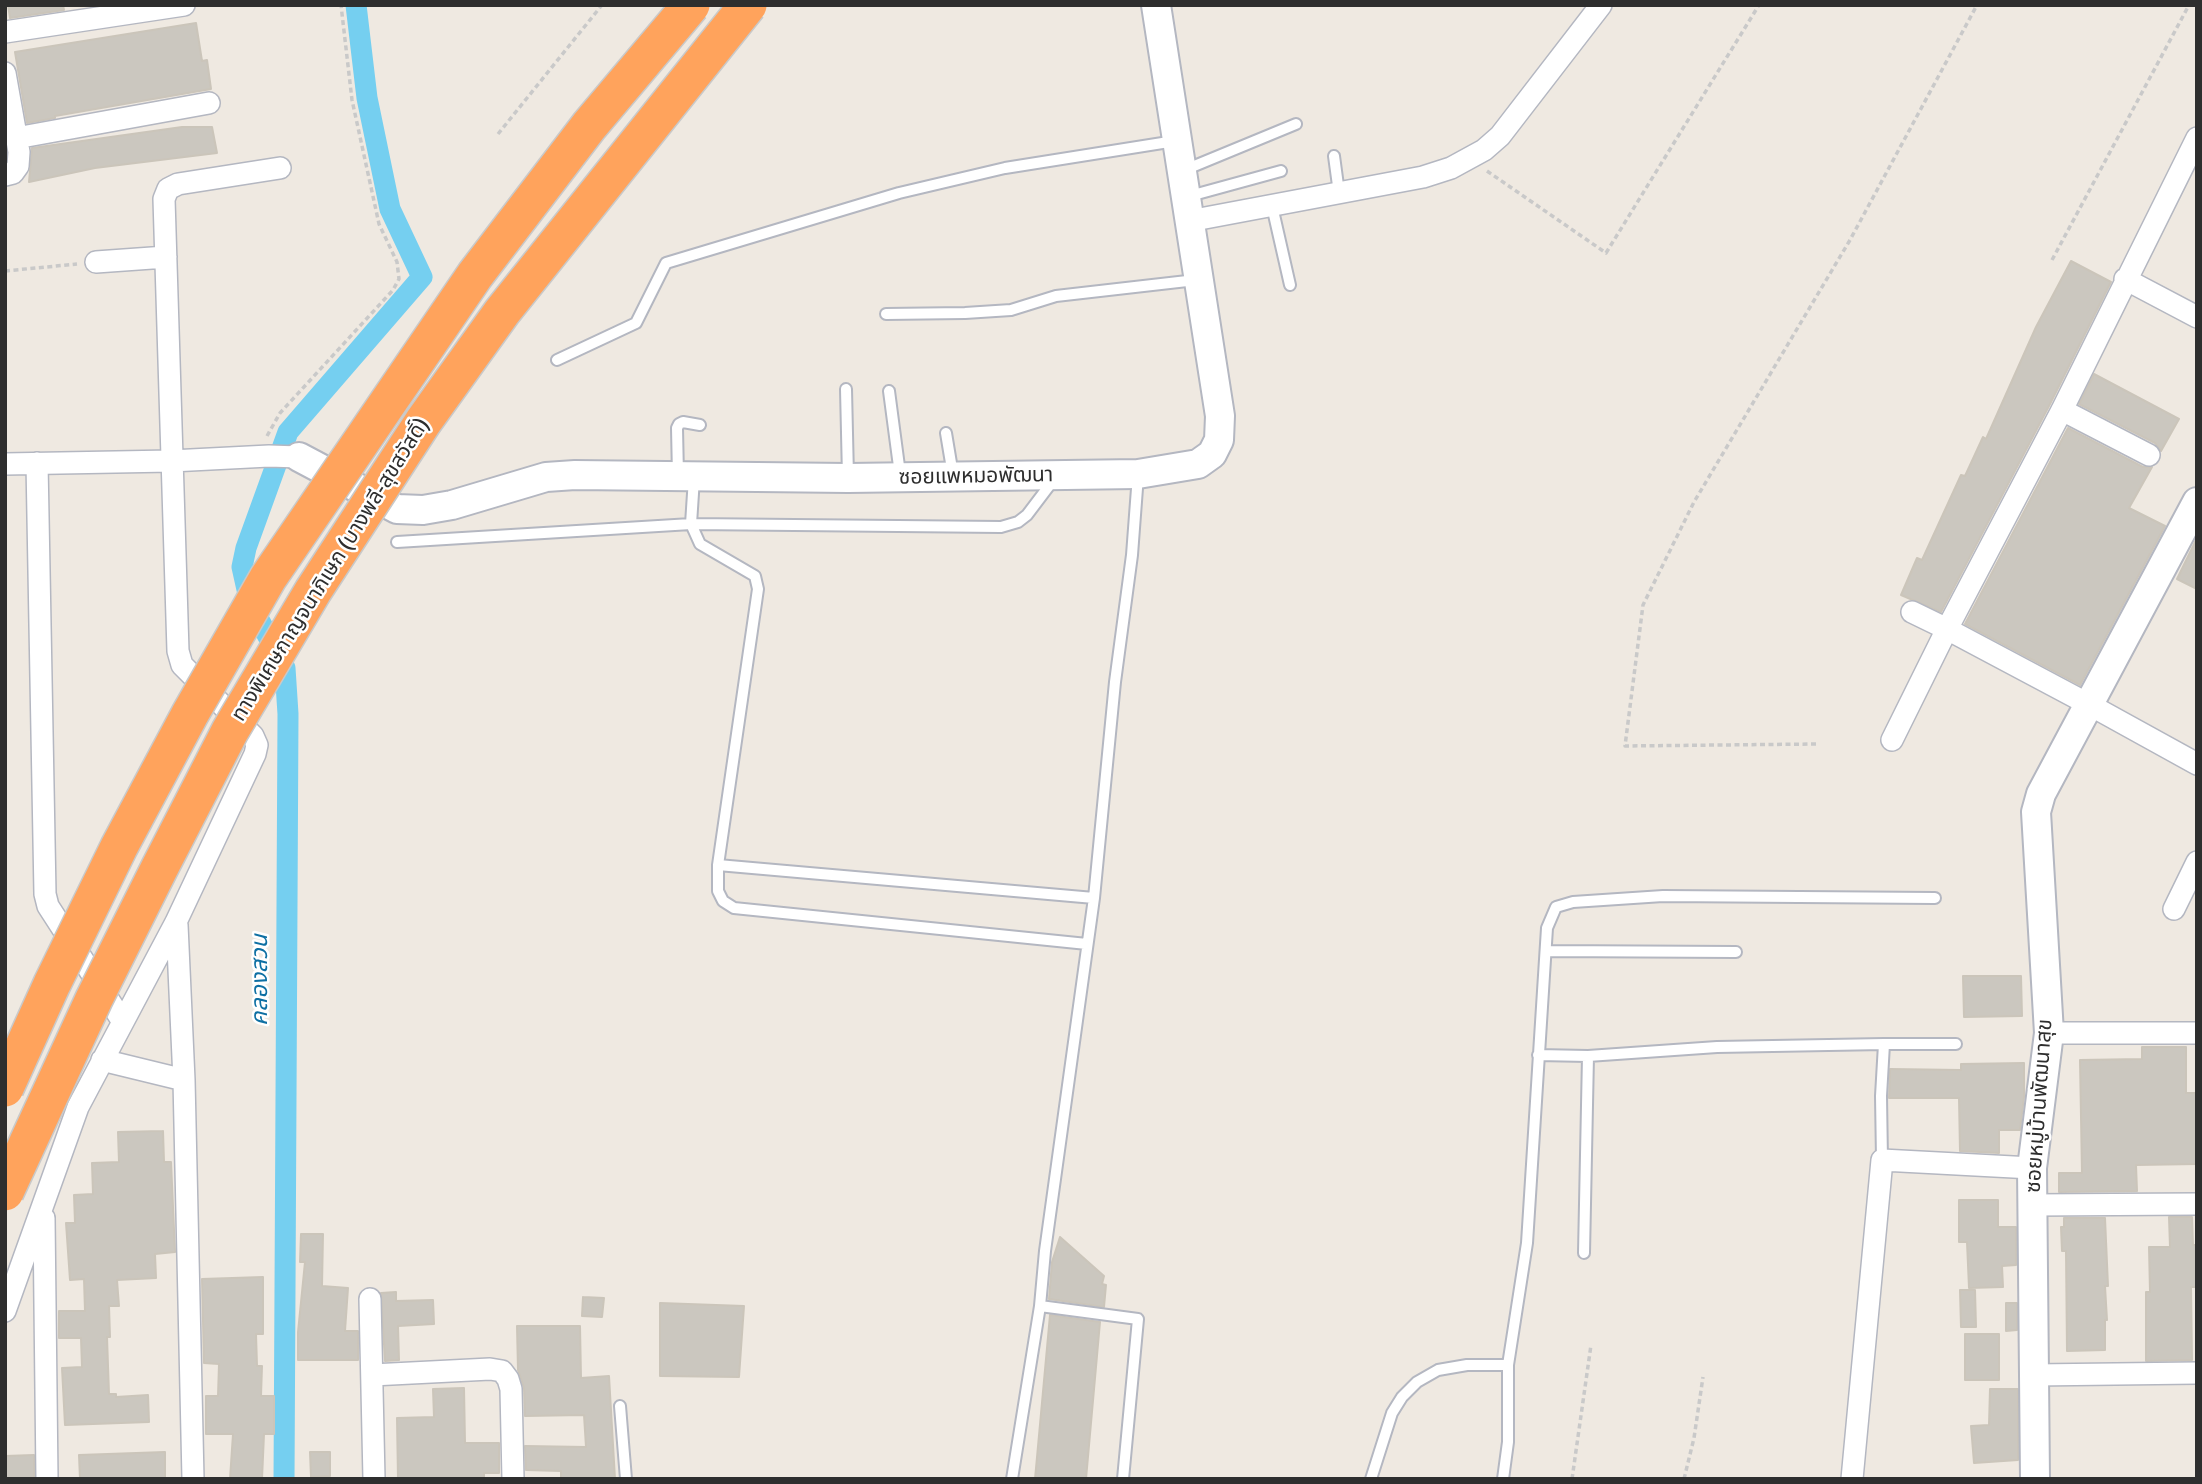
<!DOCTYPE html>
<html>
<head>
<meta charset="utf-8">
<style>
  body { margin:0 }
  #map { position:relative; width:2202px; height:1484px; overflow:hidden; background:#efe9e1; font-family:Signika,sans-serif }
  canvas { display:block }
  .frame { position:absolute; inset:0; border:7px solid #2e2e2e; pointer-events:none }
</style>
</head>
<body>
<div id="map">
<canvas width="2202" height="1484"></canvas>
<div class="frame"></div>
</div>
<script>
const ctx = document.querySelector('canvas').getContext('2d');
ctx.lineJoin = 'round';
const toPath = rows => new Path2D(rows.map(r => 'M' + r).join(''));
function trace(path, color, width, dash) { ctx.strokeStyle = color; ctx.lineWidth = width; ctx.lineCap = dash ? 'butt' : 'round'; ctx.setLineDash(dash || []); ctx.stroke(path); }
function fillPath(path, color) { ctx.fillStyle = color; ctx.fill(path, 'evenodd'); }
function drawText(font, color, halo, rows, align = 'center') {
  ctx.font = font + ' Signika,"Noto Sans Thai",sans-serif'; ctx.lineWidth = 5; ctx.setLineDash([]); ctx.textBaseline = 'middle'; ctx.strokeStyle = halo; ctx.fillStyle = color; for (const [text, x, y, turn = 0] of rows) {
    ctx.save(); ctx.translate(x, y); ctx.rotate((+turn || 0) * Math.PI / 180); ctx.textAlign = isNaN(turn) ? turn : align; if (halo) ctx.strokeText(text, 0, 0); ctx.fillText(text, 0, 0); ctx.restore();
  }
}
trace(toPath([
  [284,1479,288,714,285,668,250,603,242,567,246,548,288,432,422,277,390,209,367,98,356,5]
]), '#75cff0', 21);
const building = toPath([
  [8,5,63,5,64,10,10,18,8,5],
  [196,23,202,61,207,60,211,89,55,116,55,118,27,123,15,52,196,23],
  [182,127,212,127,217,153,95,168,29,182,32,148,182,127],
  [2071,261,2111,282,2050,404,1941,612,1901,595,1917,558,1922,560,1961,475,1965,476,1983,437,1986,439,2036,327,2071,261],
  [2094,374,2179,419,2161,451,2155,443,2079,404,2094,374],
  [2068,428,2143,467,2152,467,2129,508,2165,526,2080,685,1965,624,2068,428],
  [2197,538,2197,589,2177,579,2197,538],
  [1963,976,2021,976,2022,1016,1964,1017,1963,976],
  [2142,1047,2186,1047,2186,1093,2197,1093,2197,1164,2136,1165,2137,1191,2059,1192,2059,1173,2082,1173,2080,1060,2142,1059,2142,1047],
  [2024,1063,2024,1097,2020,1130,1999,1130,1999,1153,1960,1151,1959,1098,1889,1098,1890,1069,1961,1070,1961,1064,2024,1063],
  [163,1131,164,1162,171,1162,175,1252,155,1254,156,1278,117,1280,119,1306,109,1306,110,1337,107,1337,109,1394,116,1394,116,1397,148,1395,149,1422,65,1425,62,1368,82,1367,81,1338,59,1338,59,1311,85,1311,84,1279,70,1280,66,1223,75,1223,74,1195,93,1194,92,1163,119,1162,118,1132,163,1131],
  [1959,1200,1998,1200,1998,1227,2016,1227,2016,1265,2002,1266,2003,1287,1969,1288,1967,1242,1959,1242,1959,1200],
  [2169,1217,2192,1217,2193,1245,2197,1245,2197,1287,2191,1287,2192,1360,2146,1361,2146,1292,2150,1292,2149,1247,2170,1247,2169,1217],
  [2064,1218,2105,1218,2108,1286,2105,1286,2107,1320,2105,1320,2105,1350,2067,1351,2066,1251,2062,1251,2061,1227,2064,1227,2064,1218],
  [301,1234,323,1234,322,1286,348,1288,345,1331,358,1331,358,1360,298,1360,298,1332,305,1262,300,1262,301,1234],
  [1060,1237,1104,1276,1102,1284,1106,1285,1104,1307,1049,1299,1052,1262,1060,1237],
  [263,1277,263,1334,256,1334,257,1366,262,1366,261,1396,274,1396,274,1434,264,1434,262,1479,230,1479,233,1434,206,1434,206,1396,218,1396,219,1364,204,1363,202,1279,263,1277],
  [1960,1290,1975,1290,1976,1327,1961,1327,1960,1290],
  [396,1292,396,1301,433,1300,434,1324,398,1326,399,1360,385,1361,381,1293,396,1292],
  [583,1297,604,1298,602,1317,582,1316,583,1297],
  [660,1303,744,1306,739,1377,660,1376,660,1303],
  [2006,1303,2017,1303,2017,1330,2006,1331,2006,1303],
  [1050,1315,1100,1322,1086,1479,1035,1479,1050,1315],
  [517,1326,580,1326,581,1378,609,1376,615,1479,561,1479,561,1471,526,1470,525,1446,586,1447,584,1415,525,1416,524,1388,518,1370,517,1326],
  [1965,1334,1999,1334,1999,1380,1965,1380,1965,1334],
  [464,1388,465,1443,499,1443,499,1473,484,1473,484,1479,398,1479,397,1418,434,1417,433,1389,464,1388],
  [1990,1389,2018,1389,2018,1460,1974,1463,1971,1426,1989,1425,1990,1389],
  [165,1452,165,1479,80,1479,79,1455,165,1452],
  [310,1452,330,1452,330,1476,311,1477,310,1452],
  [34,1455,34,1479,5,1479,5,1456,34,1455]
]);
fillPath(building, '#cbc7bf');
trace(building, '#cbc5ba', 2);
const lane = toPath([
  [1334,156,1339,193],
  [1182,171,1296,124],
  [1186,197,1281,171],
  [1272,206,1290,285],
  [886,314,965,313,1011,310,1056,296,1196,280],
  [557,360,636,323,666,263,899,193,1005,168,1175,141],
  [846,389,848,477],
  [889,391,900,474],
  [946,433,953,475],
  [678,476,677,428,679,424,683,422,700,425],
  [694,478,691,524,700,544,755,576,758,589,718,865,718,891,723,901,734,908,1087,944],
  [397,542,691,524,1001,527,1018,522,1027,515,1055,478],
  [718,865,1094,898],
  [1546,951,1736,952],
  [1538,1055,1588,1056,1717,1047,1884,1044],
  [1882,1160,1881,1096,1884,1044,1956,1044],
  [1584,1253,1588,1056],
  [1040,1306,1138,1319,1123,1479],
  [620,1406,626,1479],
  [1012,1479,1040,1306,1045,1251,1094,898,1115,682,1132,555,1138,475],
  [1371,1479,1392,1413,1402,1397,1417,1382,1438,1370,1467,1365,1508,1365,1527,1243,1547,928,1556,907,1573,902,1663,896,1935,898],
  [1503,1479,1508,1442,1508,1365]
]);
const street = toPath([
  [5,32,184,5],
  [5,73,19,152,18,166,13,173,5,175],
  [16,138,209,103],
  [2197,138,2062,410,1947,629,2090,705,2197,764],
  [1189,221,1423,177,1451,168,1484,150,1500,136,1601,5],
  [96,262,166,257],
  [2125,279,2197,317],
  [2062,410,2149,455],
  [37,463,45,894,48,906,123,1022],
  [5,464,171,461,269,456,299,457],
  [1892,740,1947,629,1912,612],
  [2174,909,2197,862],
  [177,925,184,1080,193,1479],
  [2049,1033,2197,1033],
  [102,1060,184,1080],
  [2033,1205,2197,1204],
  [44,1218,47,1479],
  [370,1299,374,1479],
  [5,1311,78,1107,176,922,255,754,257,745,253,736,182,665,178,651,164,199,168,189,178,184,280,168],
  [372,1375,490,1369,502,1371,508,1379,511,1389,513,1479],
  [2034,1375,2197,1373],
  [1852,1479,1882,1160,2032,1168]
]);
const secondary = toPath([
  [299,457,397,509,423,510,452,505,546,477,575,475,848,478,1138,474,1198,464,1212,454,1219,440,1220,416,1156,5],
  [2035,1479,2032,1168,2049,1033,2036,812,2041,794,2197,502]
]);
trace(lane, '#b4b7c1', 14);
trace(street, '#b4b7c1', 24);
trace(secondary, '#b4b7c1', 32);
trace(toPath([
  [498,134,602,5],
  [1487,171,1606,253,1759,5],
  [2052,260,2189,5],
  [5,271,77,264],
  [267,436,280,413,393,290,399,279,397,262,379,224,352,100,341,5],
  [1816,744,1625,746,1643,605,1694,502,1850,240,1977,5],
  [1572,1479,1591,1345],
  [1684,1479,1694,1438,1703,1377]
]), '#c9c9c9', 3.5, [5, 3.5]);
trace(lane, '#fff', 10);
trace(street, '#fff', 21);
trace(secondary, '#fff', 28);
const highwayBridge = toPath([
  [5,1088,52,984,119,847,190,714,268,578,475,275,589,126,691,5],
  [5,1192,94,999,159,869,230,731,313,591,423,422,502,312,748,5]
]);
trace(highwayBridge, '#c9c9c9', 40, []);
trace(highwayBridge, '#ffa35c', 37);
drawText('21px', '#2e2e2e', '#fff', [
  ["ซอยแพหมอพัฒนา",976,477,-1],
  ["ทางพิเศษกาญจนาภิเษก (บางพลี-สุขสวัสดิ์)",331,570,-58],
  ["ซอยหมู่บ้านพัฒนาสุข",2040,1106,-86]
]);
drawText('italic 23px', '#0d6fa3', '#fff', [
  ["คลองสวน",261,980,-90]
]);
</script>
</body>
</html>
